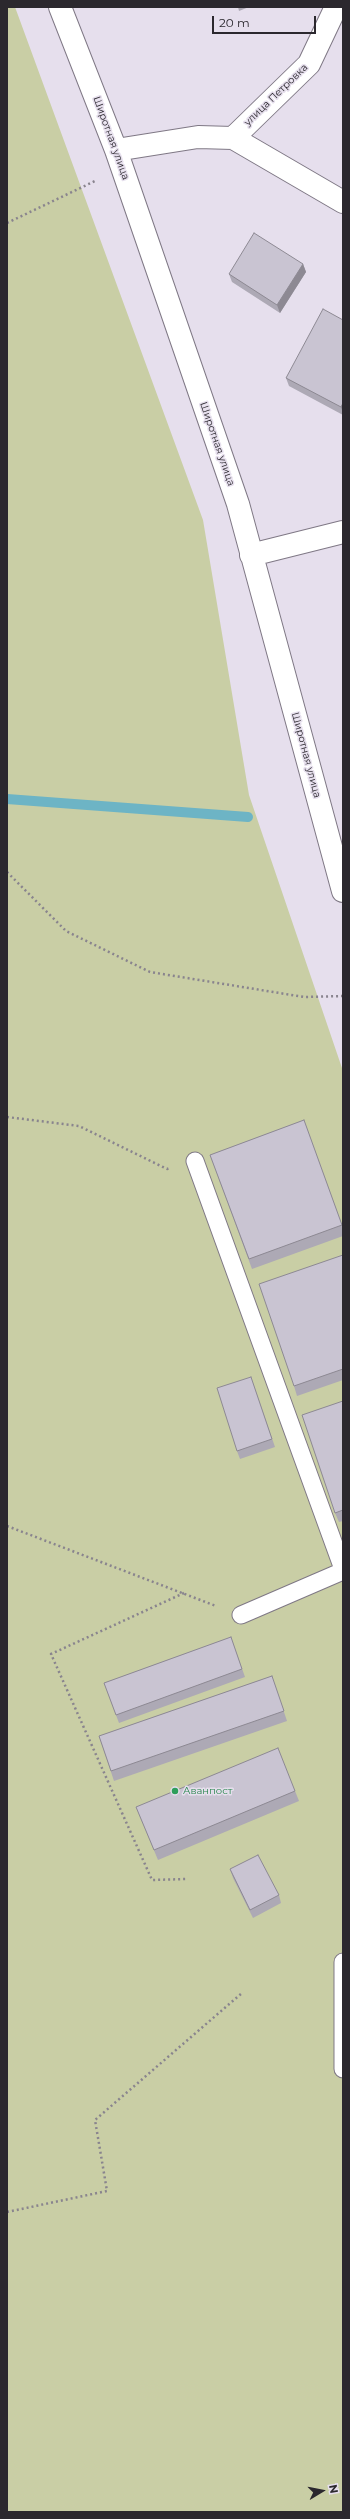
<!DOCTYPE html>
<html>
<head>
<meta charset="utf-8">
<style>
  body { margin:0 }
  #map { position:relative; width:350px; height:2519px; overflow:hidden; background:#e6dfed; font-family:Montserrat,sans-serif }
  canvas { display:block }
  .frame { position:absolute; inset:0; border:8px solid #2b282e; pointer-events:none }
  .north { position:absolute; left:302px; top:2471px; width:40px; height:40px; -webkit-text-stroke:3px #e6dfed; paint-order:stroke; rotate:80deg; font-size:11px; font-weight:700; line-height:16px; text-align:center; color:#2b282e }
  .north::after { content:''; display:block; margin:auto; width:14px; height:18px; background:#2b282e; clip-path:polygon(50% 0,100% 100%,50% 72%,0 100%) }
  .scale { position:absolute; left:212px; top:16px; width:104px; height:18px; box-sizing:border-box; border:2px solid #2b282e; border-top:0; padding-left:5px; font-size:12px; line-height:14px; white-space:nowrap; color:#2b282e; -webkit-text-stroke:3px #e6dfed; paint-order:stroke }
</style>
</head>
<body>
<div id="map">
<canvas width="350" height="2519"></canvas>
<div class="frame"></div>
<div class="north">N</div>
<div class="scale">20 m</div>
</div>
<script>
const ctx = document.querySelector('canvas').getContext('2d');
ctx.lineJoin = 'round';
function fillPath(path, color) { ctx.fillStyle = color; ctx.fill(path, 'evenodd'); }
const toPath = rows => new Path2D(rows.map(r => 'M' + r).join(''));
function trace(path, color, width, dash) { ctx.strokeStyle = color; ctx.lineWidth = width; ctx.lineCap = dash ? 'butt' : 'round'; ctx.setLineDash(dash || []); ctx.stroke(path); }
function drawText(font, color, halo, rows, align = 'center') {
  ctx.font = font + ' Montserrat,sans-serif'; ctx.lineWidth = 3; ctx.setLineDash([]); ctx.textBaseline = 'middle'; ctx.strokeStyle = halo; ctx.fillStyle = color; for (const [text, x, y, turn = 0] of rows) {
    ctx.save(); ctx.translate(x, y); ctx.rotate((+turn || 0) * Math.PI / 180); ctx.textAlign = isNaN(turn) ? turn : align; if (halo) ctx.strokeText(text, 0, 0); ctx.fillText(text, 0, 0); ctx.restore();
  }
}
fillPath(toPath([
  [7,7,15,7,203,520,249,795,343,1071,343,2512,7,2512]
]), '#c9cea5');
trace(toPath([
  [7,799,248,817]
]), '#6db4c5', 10);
const lane = toPath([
  [195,1161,343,1569],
  [241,1615,343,1571],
  [343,1962,343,2069]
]);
const street = toPath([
  [60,7,116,150,238,504,343,891],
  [233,138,309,64,336,7],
  [116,150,198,137,233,138,343,202],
  [251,555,343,532]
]);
trace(lane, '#7f7885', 19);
trace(street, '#7f7885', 24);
trace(toPath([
  [7,223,95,181],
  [7,872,66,931,150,972,304,997,343,996],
  [7,1117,79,1126,167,1169,170,1168],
  [7,1526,216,1606],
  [184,1593,51,1654,152,1880,186,1879],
  [7,2212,107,2191,95,2120,242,1993]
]), '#89848e', 2.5, [2, 3]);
trace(lane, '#fff', 17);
trace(street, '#fff', 22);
fillPath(toPath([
  [238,7,249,7,239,11],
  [303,264,306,272,280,313,232,282,229,274],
  [343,320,343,415,289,386,286,378],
  [304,1120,343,1228,343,1236,252,1269,210,1155],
  [343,1255,343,1380,297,1396,294,1386],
  [251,1377,275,1447,240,1459,237,1451],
  [343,1401,343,1521,339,1522,335,1513],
  [231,1637,245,1677,119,1723,104,1683],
  [272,1676,287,1721,114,1781,99,1736],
  [295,1791,299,1801,158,1860,136,1807],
  [230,1869,279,1895,281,1903,253,1918,233,1878]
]), '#ada9b5');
fillPath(toPath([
  [303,264,306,272,280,313,277,305],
  [343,403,343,413,341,407]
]), '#8d8993');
const building = toPath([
  [254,233,303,264,277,305,229,274,254,233],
  [323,309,343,320,343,403,341,407,286,378,323,309],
  [304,1120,342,1225,249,1259,210,1155,304,1120],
  [343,1255,343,1369,294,1386,259,1284,343,1255],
  [251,1377,272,1439,237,1451,217,1388,251,1377],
  [343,1401,343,1510,335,1513,302,1415,343,1401],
  [231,1637,242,1669,116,1715,104,1683,231,1637],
  [272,1676,284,1711,111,1771,99,1736,272,1676],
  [278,1748,295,1791,154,1850,136,1807,278,1748],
  [258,1855,279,1895,250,1910,230,1869,258,1855]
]);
fillPath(building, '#c9c4d2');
trace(building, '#8d8993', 1);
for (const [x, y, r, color] of [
  [175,1791,4,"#2e9e5b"]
]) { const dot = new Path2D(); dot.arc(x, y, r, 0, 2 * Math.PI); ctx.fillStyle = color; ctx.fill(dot); trace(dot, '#e6dfed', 1.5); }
drawText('10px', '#2b282e', '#e6dfed', [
  ["улица Петровка",276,95,-44],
  ["Широтная улица",111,138,70],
  ["Широтная улица",217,444,71],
  ["Широтная улица",306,755,75]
]);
drawText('10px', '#27864d', '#e6dfed', [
  ["Аванпост",183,1791]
], 'left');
</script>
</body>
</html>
